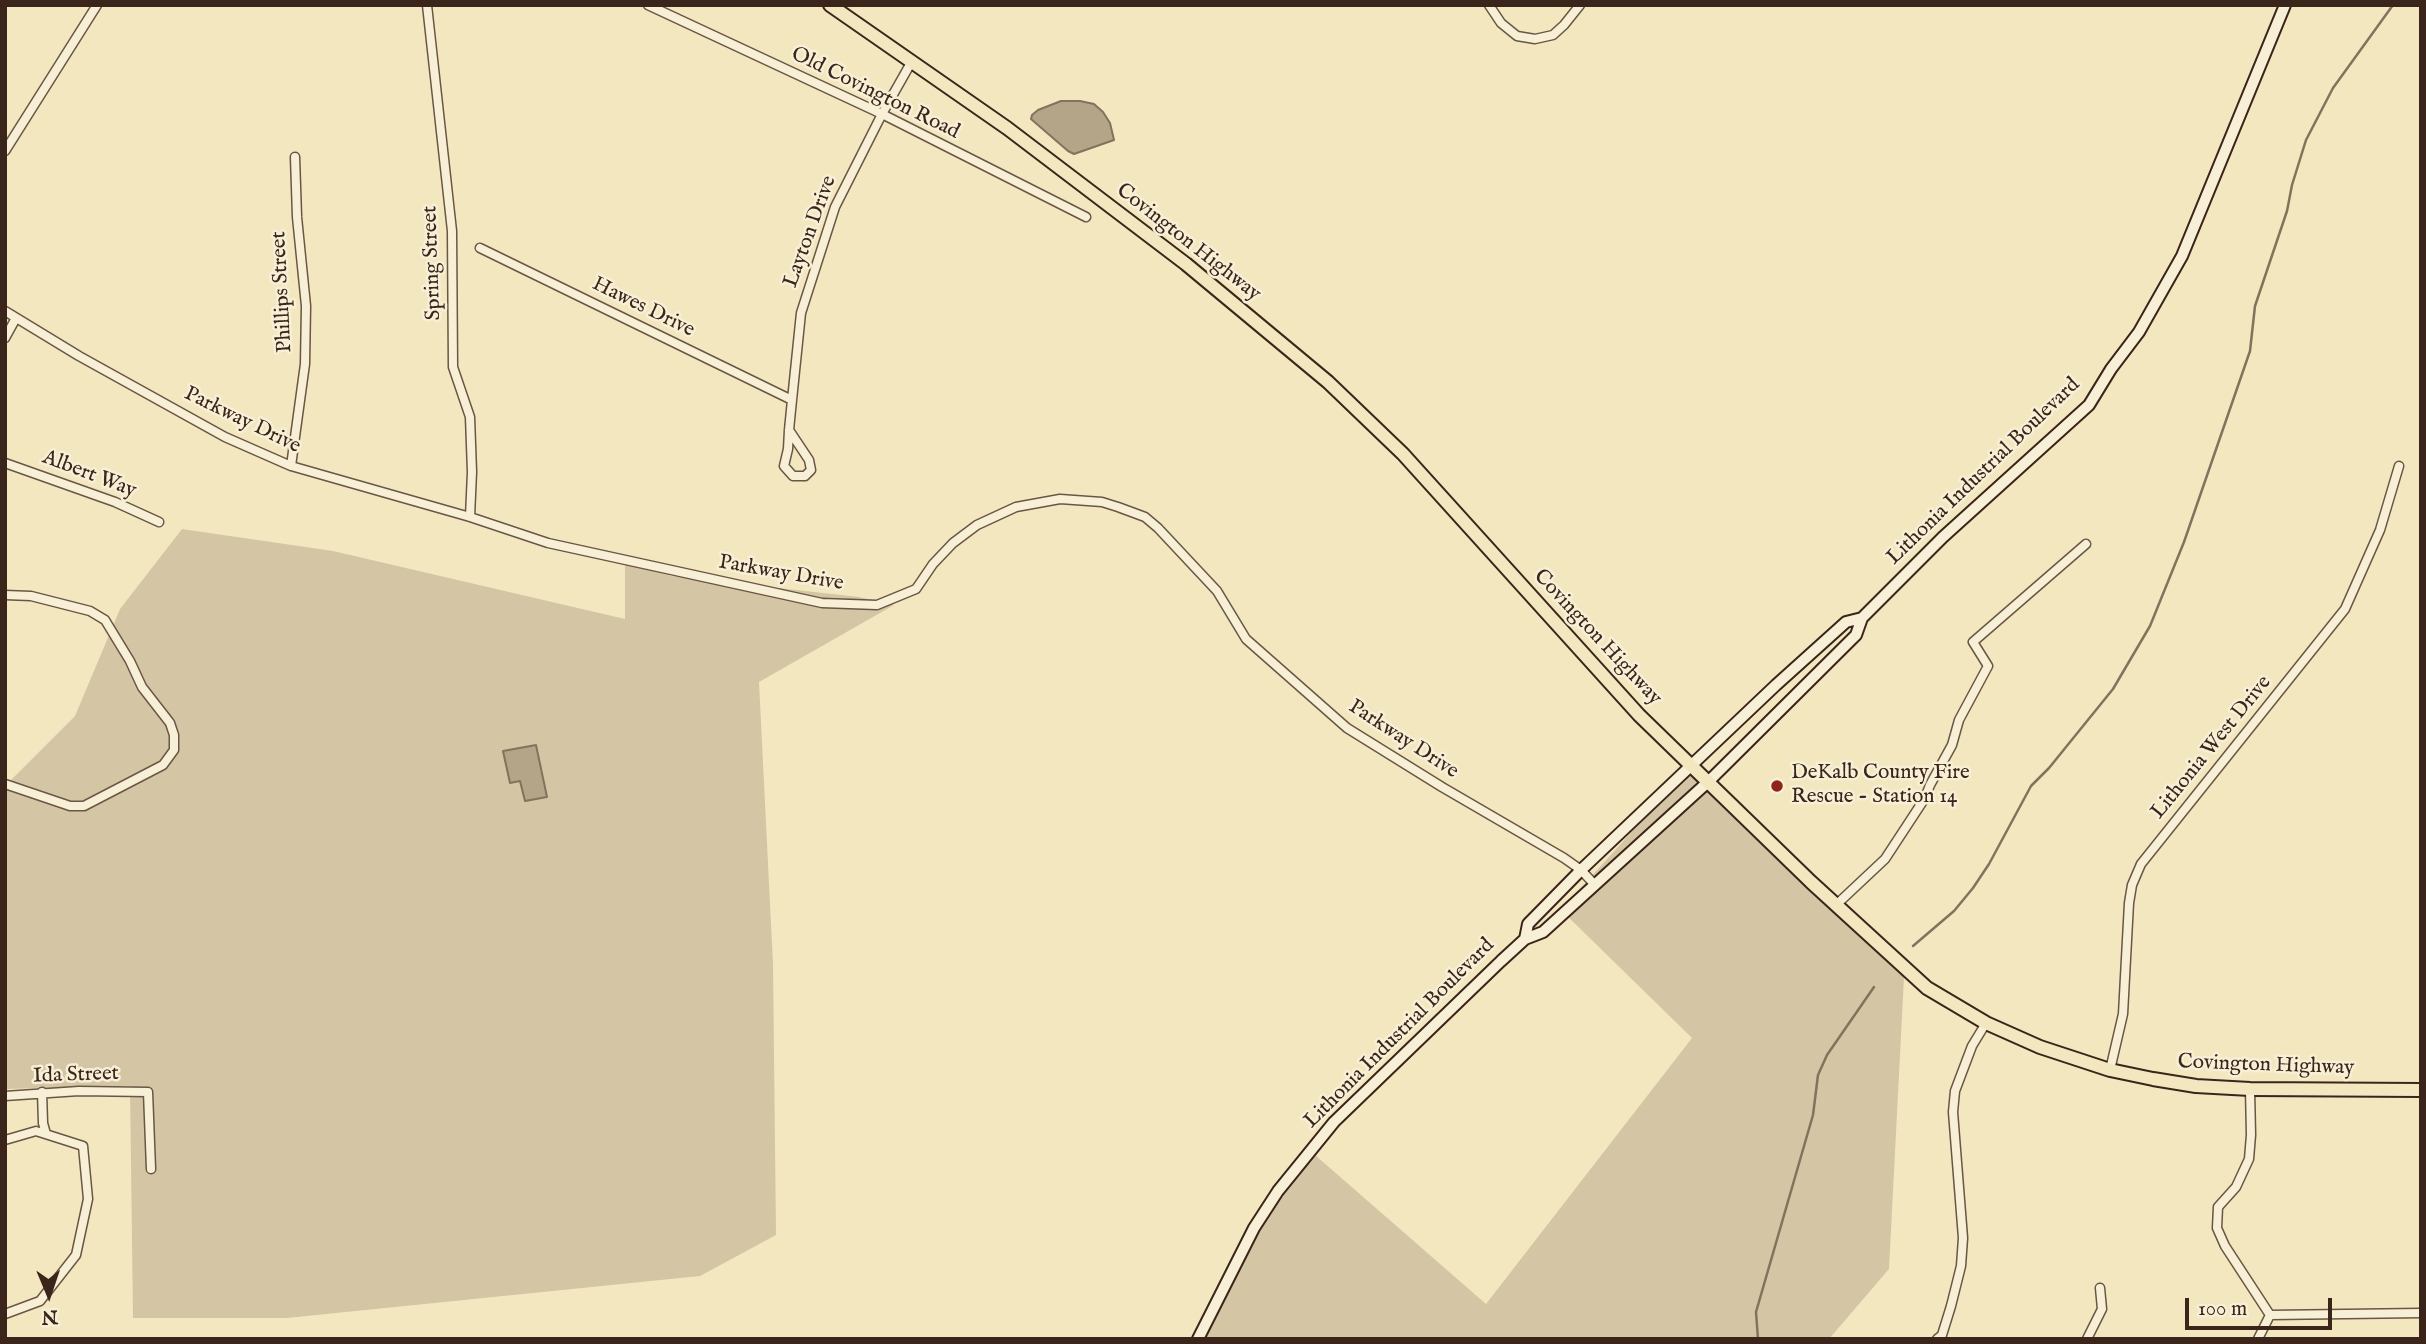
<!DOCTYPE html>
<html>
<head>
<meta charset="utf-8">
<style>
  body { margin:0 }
  #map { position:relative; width:2426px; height:1344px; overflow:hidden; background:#f3e7c0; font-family:"IM FELL English",serif }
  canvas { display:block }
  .frame { position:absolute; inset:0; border:7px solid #3b251a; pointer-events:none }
  .north { position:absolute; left:14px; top:1260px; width:70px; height:70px; -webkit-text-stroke:5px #f7efd6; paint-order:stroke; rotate:178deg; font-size:19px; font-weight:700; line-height:28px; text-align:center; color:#3b251a }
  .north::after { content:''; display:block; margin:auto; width:24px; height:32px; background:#3b251a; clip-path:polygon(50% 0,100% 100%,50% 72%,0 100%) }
  .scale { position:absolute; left:2185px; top:1298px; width:147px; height:32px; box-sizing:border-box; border:4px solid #3b251a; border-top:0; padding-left:9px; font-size:21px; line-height:24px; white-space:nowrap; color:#3b251a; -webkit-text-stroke:5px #f7efd6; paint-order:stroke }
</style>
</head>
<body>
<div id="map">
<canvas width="2426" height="1344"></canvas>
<div class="frame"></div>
<div class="north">N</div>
<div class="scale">100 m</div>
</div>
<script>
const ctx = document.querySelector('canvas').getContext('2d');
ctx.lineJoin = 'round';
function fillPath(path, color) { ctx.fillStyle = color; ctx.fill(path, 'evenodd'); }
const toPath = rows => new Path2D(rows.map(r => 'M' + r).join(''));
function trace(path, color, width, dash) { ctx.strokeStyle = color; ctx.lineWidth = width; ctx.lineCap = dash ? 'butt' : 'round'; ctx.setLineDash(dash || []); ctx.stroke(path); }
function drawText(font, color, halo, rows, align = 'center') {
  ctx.font = font + ' "IM FELL English",serif'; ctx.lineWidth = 5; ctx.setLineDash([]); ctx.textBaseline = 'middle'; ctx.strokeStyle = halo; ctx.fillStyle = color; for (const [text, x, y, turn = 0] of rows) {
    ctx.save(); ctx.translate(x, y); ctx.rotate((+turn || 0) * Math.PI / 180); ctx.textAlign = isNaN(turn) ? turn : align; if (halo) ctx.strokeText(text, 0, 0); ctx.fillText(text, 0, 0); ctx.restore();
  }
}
fillPath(toPath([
  [182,529,333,551,625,619,625,563,671,576,859,597,894,605,759,682,773,964,776,1235,700,1276,287,1318,133,1318,130,1086,5,1089,5,786,75,716,120,609],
  [1692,765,1717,782,1728,793,1808,879,1905,958,1889,1269,1829,1339,1201,1339,1241,1247,1294,1179,1315,1155,1486,1304,1692,1038,1561,910]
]), '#d4c6a4');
const water = toPath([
  [1061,101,1080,101,1094,104,1103,112,1110,123,1114,140,1074,154,1068,151,1031,119,1032,115,1038,110,1061,101],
  [536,745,547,797,525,801,520,781,510,783,503,751,536,745]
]);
fillPath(water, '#b4a588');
trace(water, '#84725c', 2);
trace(toPath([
  [1913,946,1954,911,1973,888,1989,864,2031,786,2049,768,2113,689,2150,626,2184,542,2250,351,2255,306,2287,211,2292,185,2306,140,2333,88,2393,5],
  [1758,1339,1756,1312,1813,1115,1818,1075,1827,1055,1874,987]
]), '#84725c', 2.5);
const minor = toPath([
  [427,5,452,231,453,367,470,417,472,472,470,517],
  [648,5,882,114,1086,217],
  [1489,5,1501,23,1517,36,1535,39,1553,35,1564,25,1580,5],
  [5,151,97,5],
  [480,248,792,400],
  [5,311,79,356,225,437,291,466,470,517,548,543,822,603,877,605,916,589,933,564,953,543,977,525,1016,507,1060,499,1102,502,1118,507,1145,517,1158,528,1217,591,1246,639,1347,728,1442,787,1564,858,1581,870,1595,885],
  [5,338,16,318],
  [789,430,809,460,811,470,805,476,793,476,784,466,788,449,789,430,792,400,801,313,835,207,882,114,912,61],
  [5,463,115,502,159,522],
  [291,466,305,364,306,306,297,217,295,157],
  [5,595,31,596,90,611,105,620,130,661,142,687,170,723,174,735,174,750,163,765,84,806,70,806,5,784],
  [1836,905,1885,859,1925,798,1930,785,1952,745,1959,720,1988,666,1973,642,2086,544],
  [2110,1070,2123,1014,2129,903,2132,885,2141,864,2345,609,2380,530,2399,466],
  [2250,1089,2251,1135,2249,1159,2236,1187,2218,1207,2217,1228,2225,1246,2270,1315,2258,1339],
  [42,1092,43,1123,46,1134],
  [5,1096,79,1091,148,1092,151,1169],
  [5,1140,36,1131,83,1146,88,1199,76,1255,40,1301,5,1314],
  [2270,1315,2421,1313],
  [1937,1339,1942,1335,1951,1306,1961,1266,1963,1238,1953,1112,1955,1091,1972,1046,1986,1023],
  [2087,1339,2102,1309,2100,1288]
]);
const secondary = toPath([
  [1525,939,1528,924,1581,870,1776,685,1846,622,1862,618],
  [1198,1339,1254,1228,1278,1191,1334,1122,1501,961,1525,939,1543,932,1709,781,1856,635,1862,618,1943,537,2089,405,2111,369,2139,332,2182,256,2285,5]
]);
const primary = toPath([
  [830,5,1007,128,1186,264,1328,382,1403,454,1639,715,1811,882,1927,988,1986,1023,2040,1047,2110,1070,2153,1079,2196,1086,2250,1089,2421,1090]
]);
trace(minor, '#695644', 11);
trace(secondary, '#3b251a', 14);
trace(primary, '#3b251a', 16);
trace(minor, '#f7efd6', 8);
trace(secondary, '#f7efd6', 10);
trace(primary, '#f3e7c0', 12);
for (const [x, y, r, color] of [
  [1777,786,7,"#8f2418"]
]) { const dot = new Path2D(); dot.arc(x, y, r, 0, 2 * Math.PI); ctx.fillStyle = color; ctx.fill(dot); trace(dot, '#f7efd6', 2.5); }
drawText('21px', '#3b251a', '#f7efd6', [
  ["Old Covington Road",875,94,26],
  ["Layton Drive",811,232,-70],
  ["Covington Highway",1188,243,38],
  ["Spring Street",433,263,-92],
  ["Phillips Street",283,292,-93],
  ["Hawes Drive",643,308,26],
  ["Parkway Drive",242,421,26],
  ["Lithonia Industrial Boulevard",1984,472,-44],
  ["Albert Way",89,475,21],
  ["Parkway Drive",781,574,10],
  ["Covington Highway",1597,638,47],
  ["Parkway Drive",1403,740,33],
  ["Lithonia West Drive",2212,748,-51],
  ["Lithonia Industrial Boulevard",1400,1034,-45],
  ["Covington Highway",2266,1066,2],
  ["Ida Street",76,1076,-2]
]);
drawText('21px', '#3b251a', '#f7efd6', [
  ["DeKalb County Fire",1791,774],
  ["Rescue - Station 14",1791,798]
], 'left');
</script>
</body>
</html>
